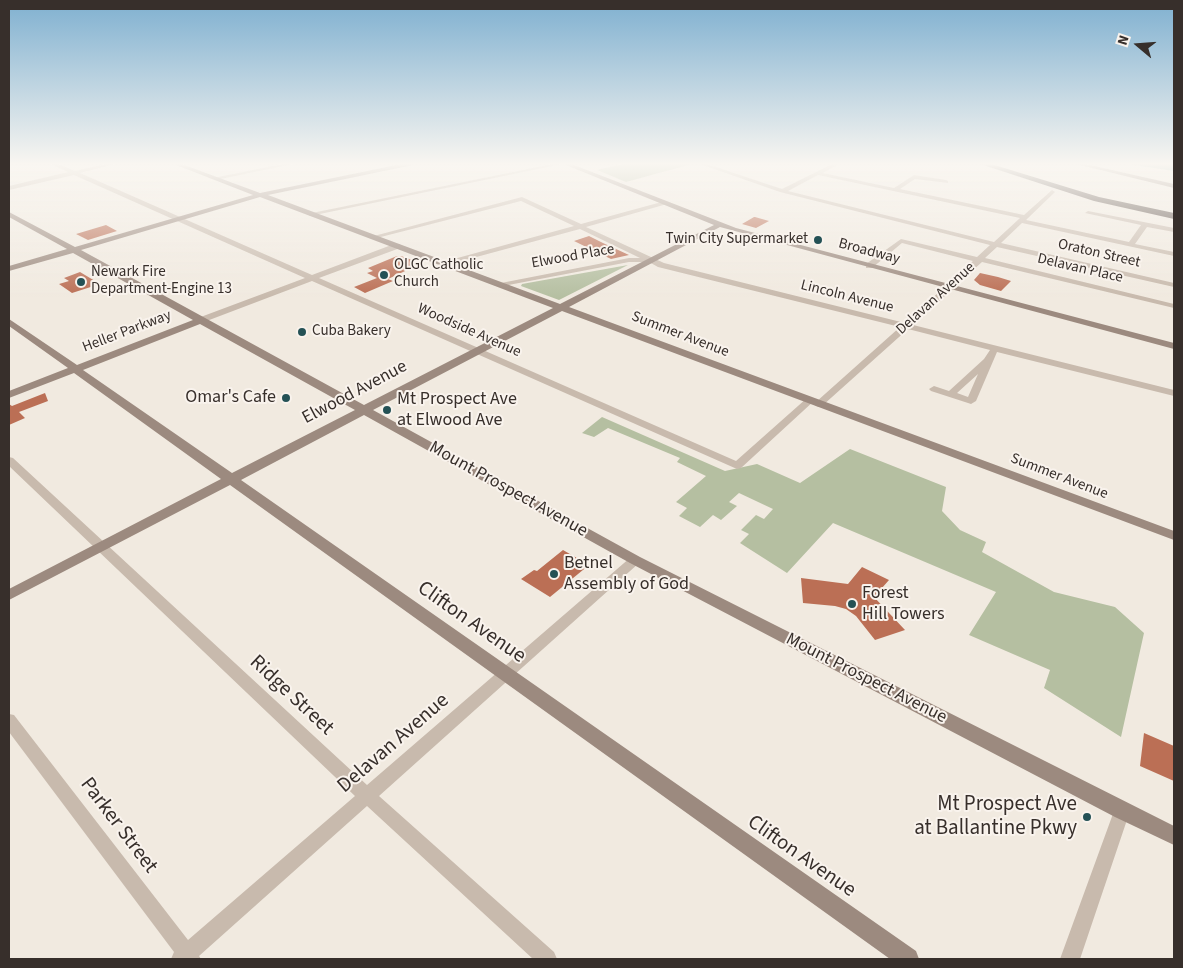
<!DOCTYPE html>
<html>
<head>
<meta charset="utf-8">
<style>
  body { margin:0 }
  #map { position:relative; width:1183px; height:968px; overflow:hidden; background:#f1eae0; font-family:"Source Sans 3",sans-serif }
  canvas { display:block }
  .frame { position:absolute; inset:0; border:10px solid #372f2b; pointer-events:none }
  .north { position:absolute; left:1113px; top:20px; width:50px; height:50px; -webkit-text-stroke:4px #f9f3ed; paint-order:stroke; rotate:288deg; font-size:14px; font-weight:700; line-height:20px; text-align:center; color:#372f2b }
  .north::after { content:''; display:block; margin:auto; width:18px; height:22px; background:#372f2b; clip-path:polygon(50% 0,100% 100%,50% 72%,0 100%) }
</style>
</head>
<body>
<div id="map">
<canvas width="1183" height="968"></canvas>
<div class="frame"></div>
<div class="north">N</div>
</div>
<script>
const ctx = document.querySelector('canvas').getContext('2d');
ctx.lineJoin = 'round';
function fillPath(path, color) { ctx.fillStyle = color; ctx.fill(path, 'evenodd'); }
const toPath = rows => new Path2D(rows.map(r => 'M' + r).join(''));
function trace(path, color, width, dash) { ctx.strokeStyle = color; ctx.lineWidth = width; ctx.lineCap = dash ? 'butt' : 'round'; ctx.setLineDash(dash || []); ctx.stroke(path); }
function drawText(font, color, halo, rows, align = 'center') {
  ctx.font = font + ' "Source Sans 3",sans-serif'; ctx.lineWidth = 4; ctx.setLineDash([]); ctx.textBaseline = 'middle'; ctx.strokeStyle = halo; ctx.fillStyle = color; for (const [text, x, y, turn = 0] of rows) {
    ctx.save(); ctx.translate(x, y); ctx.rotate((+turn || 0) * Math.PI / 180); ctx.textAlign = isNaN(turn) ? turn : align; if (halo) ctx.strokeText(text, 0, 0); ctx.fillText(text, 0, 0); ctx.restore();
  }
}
fillPath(toPath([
  [627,163,689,163,692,164,626,182,597,170],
  [628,265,559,300,521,286,522,284],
  [602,417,725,471,757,464,800,483,850,449,946,487,942,511,960,530,986,542,982,552,1054,592,1115,607,1144,633,1121,737,1044,688,1050,670,969,635,996,592,833,523,787,573,740,543,749,534,741,530,756,515,764,519,773,509,739,493,729,502,737,506,721,520,713,515,700,527,679,516,687,508,676,502,706,476,677,462,680,458,608,428,594,437,582,433]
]), '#b5bfa1');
fillPath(toPath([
  [1121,163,1174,163,1174,171]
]), '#82a9ac');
fillPath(toPath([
  [754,217,755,217,769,221,756,228,742,224],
  [106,225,117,231,88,240,76,234],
  [589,236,603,243,629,255,611,259,574,241],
  [397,256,401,256,418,262,416,264,418,265,388,279,393,281,365,293,354,287,377,278,367,273,373,271,368,268],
  [80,272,100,284,72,293,59,284,69,281,64,278],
  [980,273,998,277,1011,281,1001,291,980,285,974,280],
  [45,393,48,401,19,412,25,418,9,425,9,404,12,406],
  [563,550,589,565,550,597,521,579,534,570,537,571],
  [862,567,889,580,874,597,905,630,875,640,856,616,846,609,835,606,803,603,801,578,848,584],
  [1144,733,1174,746,1174,781,1140,766]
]), '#bb6f55');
fillPath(toPath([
  [49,163,56,163,75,171,110,163,119,163,80,173,312,275,394,244,400,244,400,248,319,278,736,461,807,398,810,397,815,400,741,468,737,469,312,281,204,322,198,322,198,318,305,278,74,175,9,190,9,186,68,172,49,163],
  [288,163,298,163,216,180,213,178,288,163],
  [557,163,567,163,310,216,307,214,557,163],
  [697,163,704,163,782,189,834,163,841,163,823,173,894,188,914,175,946,180,948,181,948,183,915,179,900,189,1024,215,1052,190,1055,192,1054,193,1026,220,1129,242,1141,225,1085,213,1088,211,1174,228,1174,232,1147,227,1135,244,1174,252,1174,256,1022,223,1001,243,1174,283,1174,287,997,247,985,258,1174,304,1174,308,982,262,913,325,1174,390,1174,396,997,352,976,401,971,404,968,403,931,391,929,389,934,386,949,391,984,359,990,350,908,329,822,406,819,407,816,406,814,404,816,402,900,327,658,267,649,262,629,262,498,287,498,283,501,283,629,258,640,258,580,229,443,266,443,262,574,226,521,201,373,239,370,237,522,197,581,224,665,201,668,203,667,204,586,227,664,263,905,323,973,261,902,243,872,268,866,268,866,264,901,239,977,257,990,245,780,192,697,163],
  [818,175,1020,218,994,242,788,191,818,175],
  [978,374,968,397,957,393,978,374],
  [9,457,13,458,367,785,631,557,639,557,641,560,639,563,379,796,554,952,557,959,533,959,367,806,199,956,201,959,171,959,174,952,9,732,9,714,14,715,188,940,355,796,9,466,9,457],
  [1122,803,1128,805,1130,811,1080,959,1060,959,1114,811,1116,805,1122,803]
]), '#c8baad');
fillPath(toPath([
  [171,163,179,163,260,193,406,163,416,163,413,165,268,195,560,304,714,225,561,163,569,163,736,228,1174,343,1174,349,720,227,569,307,1174,531,1174,540,562,311,373,410,640,557,1174,826,1174,845,1115,817,630,563,364,415,241,480,916,951,919,959,890,959,230,485,9,600,9,589,221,479,74,373,9,398,9,391,68,368,9,326,9,319,77,365,193,320,73,253,9,271,9,266,67,249,9,217,9,212,75,247,253,195,171,163],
  [260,197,553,308,364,405,81,250,260,197],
  [200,324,355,410,232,473,83,370,200,324],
  [1072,163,1081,163,1174,184,1174,188,1072,163]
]), '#9c8a7f');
fillPath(toPath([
  [977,163,988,163,1099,197,1174,213,1174,219,1094,201,977,163]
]), '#574a43');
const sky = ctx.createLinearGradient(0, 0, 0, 298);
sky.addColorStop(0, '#7fb0d0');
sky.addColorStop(0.55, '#f9f6f1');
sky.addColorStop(1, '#f9f6f100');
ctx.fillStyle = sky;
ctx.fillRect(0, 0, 1183, 298);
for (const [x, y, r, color] of [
  [818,240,5,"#245155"],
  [384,275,5,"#245155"],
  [81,282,5,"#245155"],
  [302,332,5,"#245155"],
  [286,398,5,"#245155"],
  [387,410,5,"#245155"],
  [554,574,5,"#245155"],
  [852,604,5,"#245155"],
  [1087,817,5,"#245155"]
]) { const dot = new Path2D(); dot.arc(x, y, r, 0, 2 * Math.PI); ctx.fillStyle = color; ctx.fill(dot); trace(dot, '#f9f3ed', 2); }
drawText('15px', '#372f2b', '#f9f3ed', [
  ["Twin City Supermarket",808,240,"right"],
  ["OLGC Catholic",394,266],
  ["Church",394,283],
  ["Newark Fire",91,273],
  ["Department-Engine 13",91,290],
  ["Cuba Bakery",312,332]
], 'left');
drawText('15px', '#372f2b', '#f9f3ed', [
  ["Broadway",869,252,15],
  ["Oraton Street",1099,254,13],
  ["Elwood Place",573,257,-10],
  ["Delavan Place",1080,269,13],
  ["Lincoln Avenue",847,297,14],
  ["Delavan Avenue",936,299,-42],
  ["Woodside Avenue",469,331,24],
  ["Heller Parkway",127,332,-21],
  ["Summer Avenue",680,335,21],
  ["Summer Avenue",1059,477,21]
]);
drawText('18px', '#372f2b', '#f9f3ed', [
  ["Elwood Avenue",355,393,-28],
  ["Mount Prospect Avenue",508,490,29],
  ["Mount Prospect Avenue",866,679,27]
]);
drawText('18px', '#372f2b', '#f9f3ed', [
  ["Omar's Cafe",276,398,"right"],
  ["Mt Prospect Ave",397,400],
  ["at Elwood Ave",397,421],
  ["Betnel",564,564],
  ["Assembly of God",564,585],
  ["Forest",862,594],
  ["Hill Towers",862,615]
], 'left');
drawText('21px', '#372f2b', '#f9f3ed', [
  ["Clifton Avenue",471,623,35],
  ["Ridge Street",291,696,43],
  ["Delavan Avenue",394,744,-41],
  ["Parker Street",118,826,53],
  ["Clifton Avenue",801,857,35]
]);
drawText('21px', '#372f2b', '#f9f3ed', [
  ["Mt Prospect Ave",1077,805],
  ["at Ballantine Pkwy",1077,829]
], 'right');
</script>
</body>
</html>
